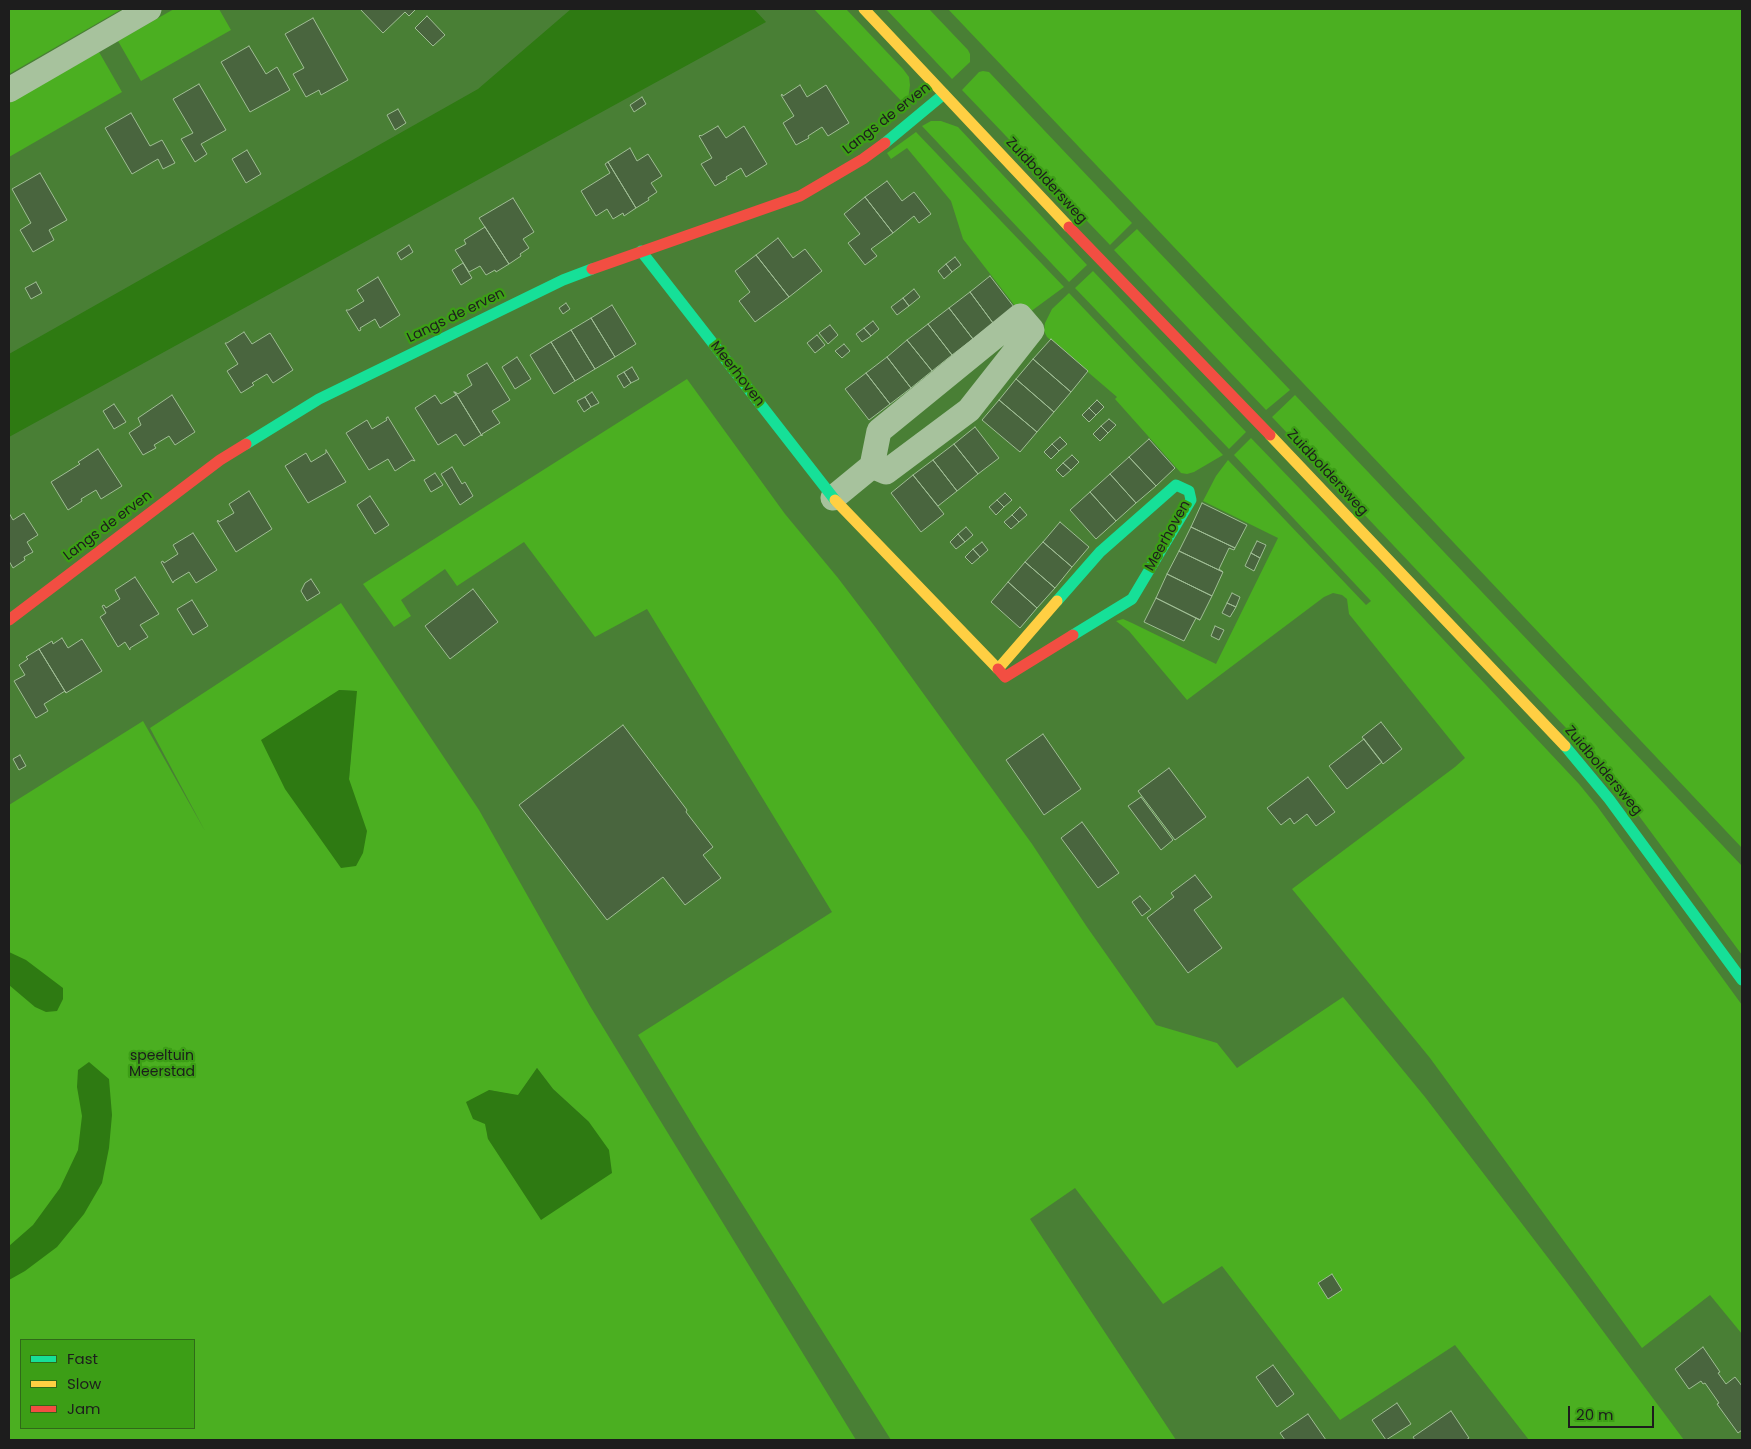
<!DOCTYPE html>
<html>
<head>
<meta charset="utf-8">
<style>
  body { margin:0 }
  #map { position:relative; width:1751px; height:1449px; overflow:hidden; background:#497f35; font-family:Poppins,sans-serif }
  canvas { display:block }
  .frame { position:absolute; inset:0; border:10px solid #1d1d1d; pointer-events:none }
  .legend { position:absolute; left:20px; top:1339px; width:175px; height:90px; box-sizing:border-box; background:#3c9e16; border:1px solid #306a19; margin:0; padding:6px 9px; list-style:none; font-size:15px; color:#1d1d1d }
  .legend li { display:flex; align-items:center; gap:10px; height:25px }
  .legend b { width:25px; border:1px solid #306a19 }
  .scale { position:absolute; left:1568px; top:1406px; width:86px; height:22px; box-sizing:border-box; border:2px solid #1d1d1d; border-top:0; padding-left:6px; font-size:15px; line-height:18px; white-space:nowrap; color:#1d1d1d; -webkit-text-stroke:4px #3c9e16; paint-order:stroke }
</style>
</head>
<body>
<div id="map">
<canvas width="1751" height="1449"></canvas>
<div class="frame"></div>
<ul class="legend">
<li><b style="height:6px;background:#16e098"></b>Fast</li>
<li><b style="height:6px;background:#ffcf43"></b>Slow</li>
<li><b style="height:6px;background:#f24e42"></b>Jam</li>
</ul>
<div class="scale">20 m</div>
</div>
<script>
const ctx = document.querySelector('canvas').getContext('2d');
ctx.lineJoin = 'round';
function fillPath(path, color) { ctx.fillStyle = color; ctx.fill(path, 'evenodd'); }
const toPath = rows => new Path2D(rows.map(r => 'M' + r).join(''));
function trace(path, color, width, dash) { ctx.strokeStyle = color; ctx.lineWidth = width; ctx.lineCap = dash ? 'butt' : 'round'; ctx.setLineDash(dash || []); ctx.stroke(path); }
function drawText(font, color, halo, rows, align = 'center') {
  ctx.font = font + ' Poppins,sans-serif'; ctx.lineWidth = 4.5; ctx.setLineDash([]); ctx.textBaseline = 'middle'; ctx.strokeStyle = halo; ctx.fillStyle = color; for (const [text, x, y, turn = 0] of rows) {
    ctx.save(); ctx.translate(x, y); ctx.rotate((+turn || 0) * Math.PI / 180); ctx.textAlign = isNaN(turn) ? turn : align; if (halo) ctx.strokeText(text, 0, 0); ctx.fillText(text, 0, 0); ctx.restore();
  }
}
fillPath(toPath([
  [9,9,122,9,9,74],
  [174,9,219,9,231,30,141,81,118,41],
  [814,9,846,9,903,69,909,77,910,85,907,107],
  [886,9,929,9,968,50,970,54,970,62,952,79],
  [948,9,1742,9,1742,848,1303,383],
  [99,52,122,92,9,157,9,103],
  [983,71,989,72,1132,223,1110,245,962,90,979,72],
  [931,121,941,121,958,127,1087,265,1069,282,922,126],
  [916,132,1064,287,1030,312,1015,306,963,239,951,201,907,148,891,159,887,153],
  [1137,229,1290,390,1266,410,1114,250],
  [1093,271,1246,432,1229,449,1075,288],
  [1069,293,1223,455,1194,472,1187,474,1181,473,1115,399,1117,397,1047,337,1044,331,1045,323,1052,309],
  [687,379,785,514,838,578,876,628,1032,844,1087,927,1156,1025,1217,1043,1237,1068,1343,997,1425,1097,1565,1280,1684,1440,1529,1440,1455,1345,1340,1420,1222,1266,1163,1304,1075,1188,1030,1219,1176,1440,891,1440,700,1137,638,1035,832,912,647,609,595,637,524,542,457,586,445,569,401,600,411,616,394,627,363,584],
  [1295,395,1742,866,1742,955,1602,766,1272,417],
  [1251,438,1379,571,1579,784,1597,806,1742,1005,1742,1334,1710,1295,1642,1348,1430,1058,1292,889,1455,767,1465,758,1349,614,1347,599,1342,595,1333,593,1324,597,1187,700,1129,631,1116,621,1123,619,1132,623,1216,664,1278,538,1203,501,1216,476,1228,460,1366,605,1371,601,1234,455],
  [341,603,479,810,590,1006,856,1440,9,1440,9,805,143,721,205,831,150,728],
  [339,690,356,691,349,779],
  [537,1068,553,1089,589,1122,488,1139,486,1124,489,1090,518,1096],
  [21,1340,194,1340,194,1428,21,1428]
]), '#4baf21');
fillPath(toPath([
  [571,9,754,9,766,22,9,437,9,354,478,89],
  [339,690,357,691,349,779,367,831,363,853,356,866,341,868,285,789,261,740],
  [9,952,26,960,63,988,63,999,57,1011,46,1012,35,1007,9,985],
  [89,1062,109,1079,112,1115,109,1148,102,1183,84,1214,57,1247,25,1271,9,1280,9,1246,33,1225,60,1188,78,1150,82,1116,77,1087,78,1070],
  [537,1068,553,1089,589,1122,609,1150,612,1173,541,1220,488,1139,485,1124,473,1119,466,1102,489,1090,518,1095]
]), '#2e7a12');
const building = toPath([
  [360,9,416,9,409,16,405,12,383,33,360,9],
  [427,16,445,35,433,46,415,28,427,16],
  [313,18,348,80,321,95,319,90,306,97,293,74,304,68,285,34,313,18],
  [249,46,266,74,277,67,290,90,250,112,221,62,249,46],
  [199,84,226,130,201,144,207,154,195,162,181,139,193,133,173,99,199,84],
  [800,85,807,97,826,85,849,123,828,136,822,127,808,136,809,138,796,145,783,123,794,116,781,95,782,94,783,96,800,85],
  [642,97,646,104,634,112,630,105,642,97],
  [398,109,406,123,395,130,387,115,398,109],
  [131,113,150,146,162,140,175,163,163,169,158,159,132,174,105,128,131,113],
  [718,126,726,138,744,126,767,164,746,177,741,168,726,177,727,179,715,186,701,164,712,158,699,136,700,135,701,136,718,126],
  [630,148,637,161,648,154,662,176,651,183,657,192,648,198,649,200,636,208,608,162,630,148],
  [247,150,261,174,246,183,232,159,247,150],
  [608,162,636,208,624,216,623,213,613,219,607,209,596,216,581,191,610,173,605,164,608,162],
  [40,173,67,220,49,230,54,240,33,252,20,230,31,223,12,189,40,173],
  [887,181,902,201,914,192,931,214,919,223,914,216,893,233,865,197,887,181],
  [865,197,893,233,871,249,877,256,865,265,848,243,860,234,844,214,865,197],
  [513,198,534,232,523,239,529,248,520,254,521,256,509,264,479,218,513,198],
  [485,227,509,264,496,272,495,270,486,275,480,266,469,272,455,250,466,244,464,240,485,227],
  [778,238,793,258,805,249,822,271,789,297,756,255,778,238],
  [409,245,413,252,401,260,397,253,409,245],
  [756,255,789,297,755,322,739,301,750,292,735,271,756,255],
  [955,257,961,265,952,272,946,264,955,257],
  [463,263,472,278,461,285,452,270,463,263],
  [946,264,952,272,944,279,938,271,946,264],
  [990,276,1014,307,993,323,970,292,990,276],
  [378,277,400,315,380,328,375,319,360,328,361,330,359,331,346,310,349,310,364,301,357,290,378,277],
  [36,282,42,293,31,299,25,288,36,282],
  [914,289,920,297,909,306,903,298,914,289],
  [970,292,993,323,973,339,949,308,970,292],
  [903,298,909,306,897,315,891,307,903,298],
  [566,303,570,309,563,314,559,308,566,303],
  [612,305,636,344,615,357,591,318,612,305],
  [949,308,973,339,952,355,928,324,949,308],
  [591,318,615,357,595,369,571,330,591,318],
  [873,321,879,329,871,336,864,328,873,321],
  [928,324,952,355,932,371,907,340,928,324],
  [830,325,838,335,828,344,819,333,830,325],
  [864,328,871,336,862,342,856,334,864,328],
  [571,330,595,369,575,381,551,342,571,330],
  [244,332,252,344,270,333,293,370,273,383,267,374,252,383,254,385,241,393,227,371,238,364,225,343,227,343,244,332],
  [817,335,825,345,815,353,807,343,817,335],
  [1051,339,1088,371,1071,392,1033,359,1051,339],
  [907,340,932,371,911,388,887,357,907,340],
  [551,342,575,381,554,394,530,355,551,342],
  [844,344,850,351,842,358,835,351,844,344],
  [517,357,531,379,515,389,502,367,517,357],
  [887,357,911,388,890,404,866,373,887,357],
  [1033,359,1071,392,1054,412,1016,379,1033,359],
  [487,363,510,400,492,411,500,423,482,434,482,436,455,392,458,394,472,385,467,375,487,363],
  [632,367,639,379,631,383,624,372,632,367],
  [624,372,631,383,624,388,617,376,624,372],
  [866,373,890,404,869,420,845,389,866,373],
  [1016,379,1054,412,1037,432,999,400,1016,379],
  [454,392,455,392,482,436,481,435,464,446,456,434,438,445,415,408,435,395,441,404,456,395,454,392],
  [592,392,599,403,591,407,585,397,592,392],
  [172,395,195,432,175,445,169,436,154,445,156,448,143,455,129,433,141,425,138,418,172,395],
  [585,397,591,407,584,412,577,401,585,397],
  [999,400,1037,432,1020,452,982,420,999,400],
  [1097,400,1104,407,1096,415,1089,408,1097,400],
  [114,404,126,422,114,429,103,411,114,404],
  [1089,408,1096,415,1089,422,1082,415,1089,408],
  [388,417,415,461,412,460,395,471,388,459,369,470,346,433,367,420,372,429,387,420,386,418,388,417],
  [1109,419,1116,425,1108,433,1101,426,1109,419],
  [1101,426,1108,433,1100,441,1093,434,1101,426],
  [975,427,999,458,978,474,954,444,975,427],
  [1060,437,1067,444,1059,451,1052,444,1060,437],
  [1149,439,1175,468,1156,486,1129,457,1149,439],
  [954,444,978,474,957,491,933,460,954,444],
  [1052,444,1059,451,1051,459,1044,452,1052,444],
  [98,449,122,486,101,499,96,490,81,499,82,501,68,510,51,482,80,464,78,462,98,449],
  [326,450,346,482,308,503,285,466,306,453,311,462,326,453,326,450],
  [1072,455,1079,462,1071,470,1063,463,1072,455],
  [1129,457,1156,486,1136,503,1110,474,1129,457],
  [933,460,957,491,938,506,913,475,933,460],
  [1063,463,1071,470,1063,477,1056,470,1063,463],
  [452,467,462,484,465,482,473,496,460,505,441,474,452,467],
  [435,473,443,485,431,492,424,480,435,473],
  [1110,474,1136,503,1116,521,1090,492,1110,474],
  [913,475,944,514,921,532,891,493,913,475],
  [249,491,272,529,236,552,217,521,218,520,219,522,234,513,229,504,249,491],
  [1090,492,1116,521,1096,539,1070,510,1090,492],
  [1005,493,1012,500,1004,507,997,500,1005,493],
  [370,496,389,525,375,534,357,505,370,496],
  [997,500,1004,507,996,515,989,507,997,500],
  [1202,503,1247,525,1235,548,1191,527,1202,503],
  [1020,507,1027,515,1019,522,1012,515,1020,507],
  [9,513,13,520,24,513,38,535,27,542,33,552,24,557,25,560,13,568,9,561,9,513],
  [1012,515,1019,522,1011,529,1004,522,1012,515],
  [1060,522,1089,547,1072,567,1043,542,1060,522],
  [966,527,973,535,965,542,958,534,966,527],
  [1191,527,1235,548,1234,550,1229,548,1219,569,1223,572,1179,551,1191,527],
  [193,533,217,570,196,583,189,572,174,581,173,583,161,562,163,561,164,563,178,554,173,545,193,533],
  [958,534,965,542,956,549,950,542,958,534],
  [1257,541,1266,545,1260,558,1251,553,1257,541],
  [982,542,988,550,980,557,973,549,982,542],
  [1043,542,1072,567,1055,588,1025,562,1043,542],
  [973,549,980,557,972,564,965,557,973,549],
  [1179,551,1223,572,1212,596,1167,574,1179,551],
  [1251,553,1260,558,1254,571,1245,566,1251,553],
  [1025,562,1055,588,1037,608,1008,582,1025,562],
  [1167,574,1212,596,1200,620,1156,598,1167,574],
  [135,577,159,614,140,625,148,637,130,648,130,650,125,642,118,647,100,617,106,613,102,606,104,605,106,608,120,599,115,590,135,577],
  [311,579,320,593,307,601,301,591,305,583,311,579],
  [1008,582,1037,608,1020,628,991,602,1008,582],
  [473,589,498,622,450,659,425,626,473,589],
  [1232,593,1240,597,1236,607,1227,603,1232,593],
  [1156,598,1200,620,1196,618,1184,641,1144,622,1156,598],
  [192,600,208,626,193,635,177,609,192,600],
  [1227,603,1236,607,1230,617,1222,613,1227,603],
  [1215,626,1224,630,1219,640,1211,636,1215,626],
  [62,638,68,648,82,639,102,671,66,693,39,649,52,641,53,644,62,638],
  [39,649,66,693,65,691,44,704,48,711,36,718,14,681,25,675,19,665,28,659,26,657,39,649],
  [1381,722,1402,749,1383,764,1362,737,1381,722],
  [623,725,687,810,686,812,713,847,703,855,721,878,685,905,663,877,607,920,519,805,623,725],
  [1043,734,1081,789,1044,815,1006,760,1043,734],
  [1364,739,1382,762,1347,789,1329,766,1364,739],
  [20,755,26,766,19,770,13,759,20,755],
  [1169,768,1206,817,1175,840,1138,791,1169,768],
  [1308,777,1335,812,1316,826,1307,814,1294,824,1290,818,1281,825,1267,808,1308,777],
  [1141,797,1173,840,1161,850,1128,806,1141,797],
  [1082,822,1119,873,1098,888,1061,838,1082,822],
  [1195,875,1212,897,1194,910,1222,948,1188,973,1147,918,1174,897,1171,893,1195,875],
  [1140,896,1151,909,1142,916,1132,902,1140,896],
  [1332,1274,1342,1290,1328,1299,1318,1283,1332,1274],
  [1703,1347,1720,1372,1718,1373,1726,1384,1735,1377,1742,1386,1742,1430,1738,1433,1717,1404,1719,1403,1705,1383,1703,1384,1701,1381,1689,1389,1675,1369,1703,1347],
  [1273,1365,1294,1394,1277,1407,1256,1377,1273,1365],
  [1397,1403,1411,1424,1386,1440,1372,1420,1397,1403],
  [1451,1411,1469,1438,1466,1440,1415,1440,1413,1437,1451,1411],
  [1308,1414,1326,1440,1285,1440,1280,1433,1308,1414]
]);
fillPath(building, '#49653e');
trace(building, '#9fbd94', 1);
trace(toPath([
  [9,90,149,9],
  [833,498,872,466,879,431,1020,316,1032,330,969,410,886,472,872,466]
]), '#a7c29d', 25);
trace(toPath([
  [885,143,944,94],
  [641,251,835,500],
  [246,444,319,399,563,280,592,269],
  [1057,601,1100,552,1176,485,1189,491,1191,500,1132,599,1073,635],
  [1565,746,1609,799,1742,980]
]), '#16e098', 11);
trace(toPath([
  [864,9,1069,227],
  [1270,435,1565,746],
  [835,500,998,669,1057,601]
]), '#ffcf43', 11);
trace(toPath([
  [1069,227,1270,435],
  [592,269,800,196,863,159,885,143],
  [9,620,220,460,246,444],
  [998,669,1005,677,1073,635]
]), '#f24e42', 11);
drawText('14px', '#1d1d1d', '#3c9e16', [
  ["Langs de erven",887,119,-38],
  ["Zuidboldersweg",1046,181,47],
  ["Langs de erven",456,316,-26],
  ["Meerhoven",737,374,52],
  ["Zuidboldersweg",1327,473,47],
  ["Langs de erven",108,526,-37],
  ["Meerhoven",1168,536,-61],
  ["Zuidboldersweg",1603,771,50]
]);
drawText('14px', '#1b1d1b', '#3c9e16', [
  ["speeltuin",162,1056],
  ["Meerstad",162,1072]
]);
</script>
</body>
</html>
